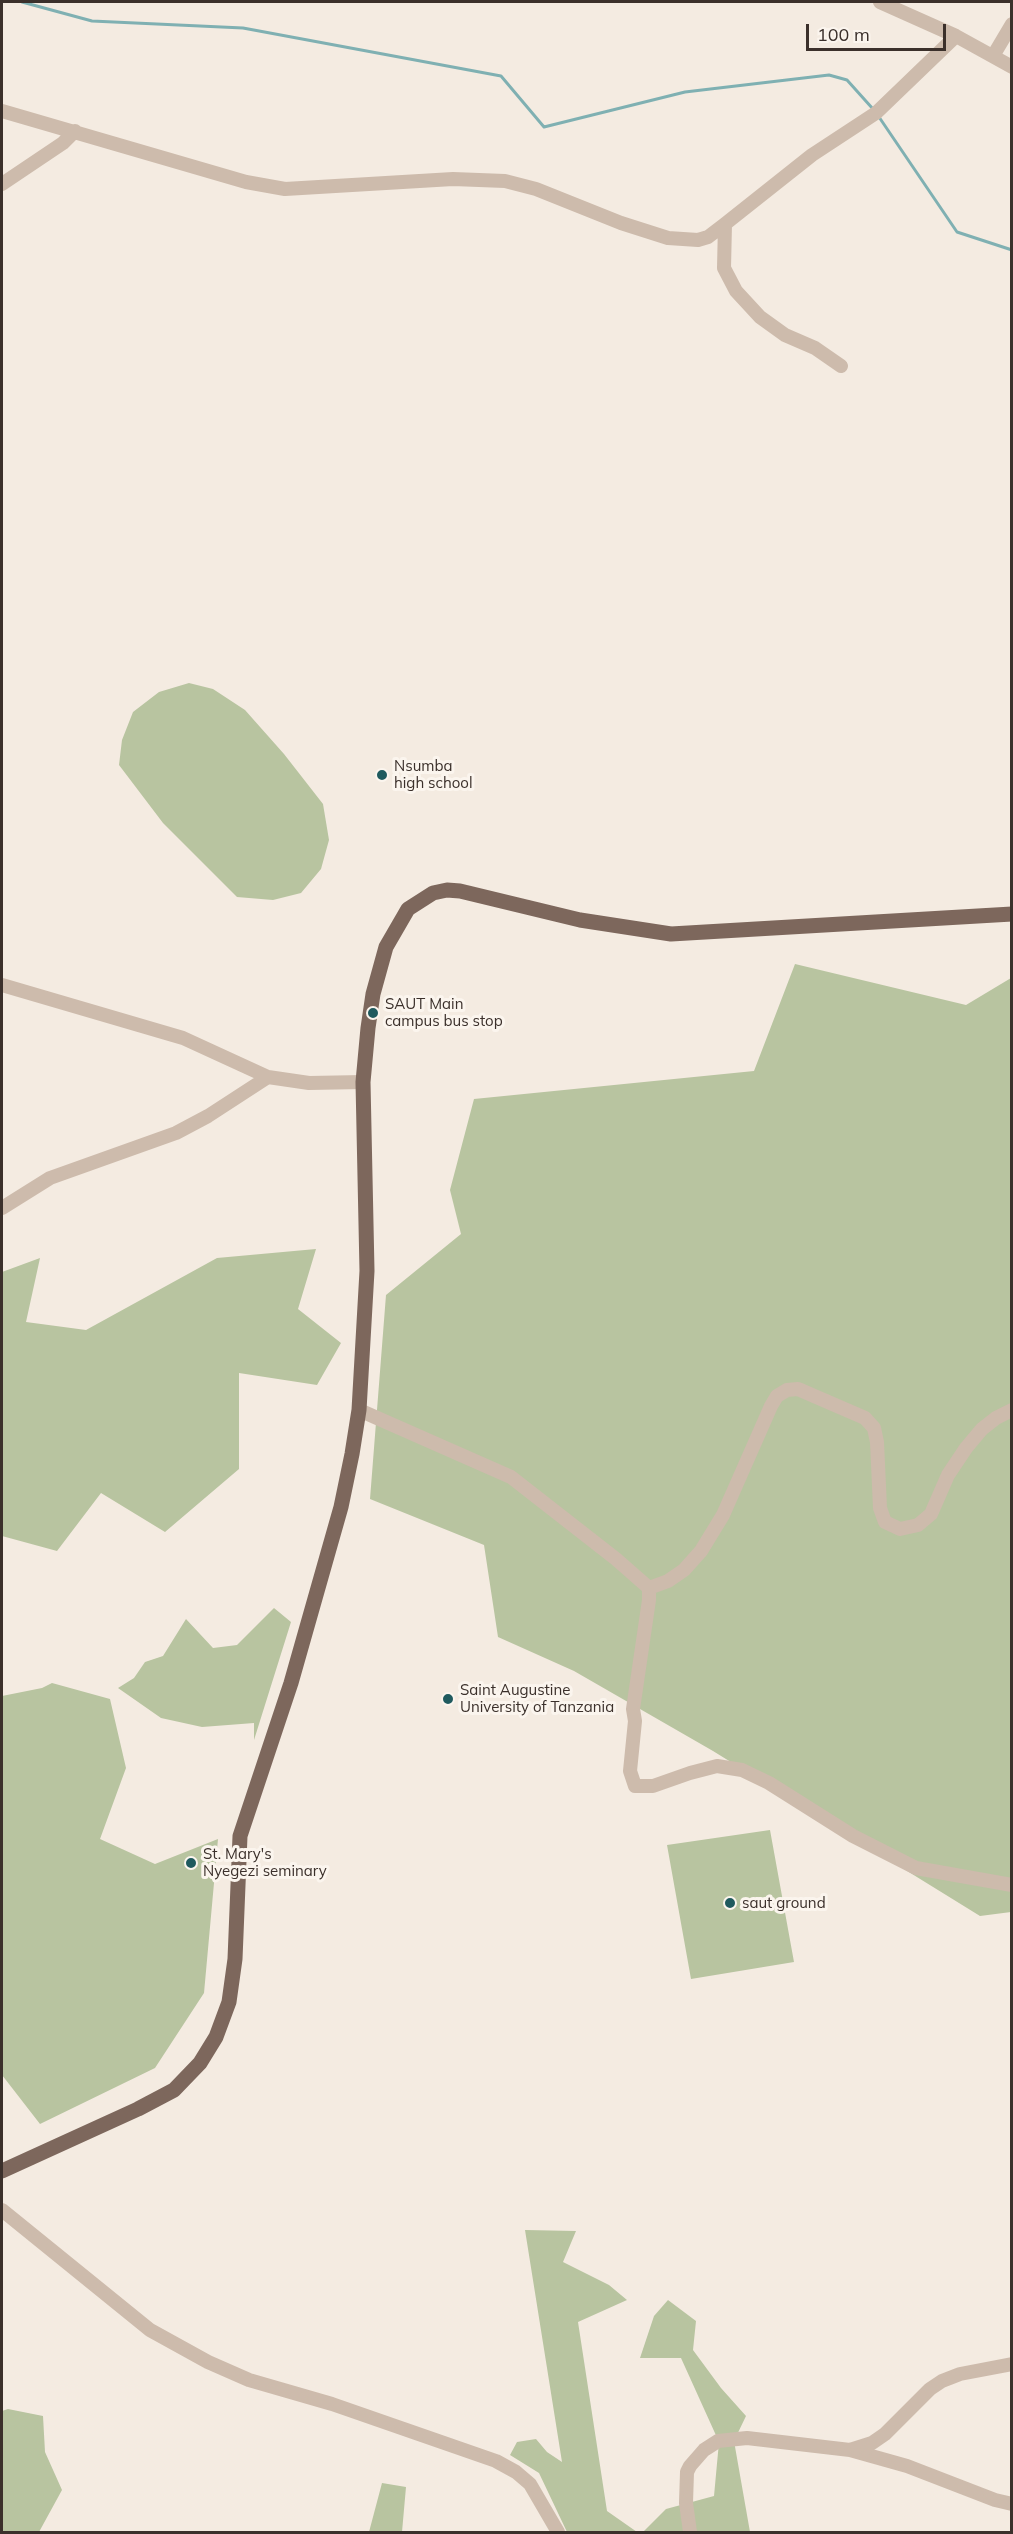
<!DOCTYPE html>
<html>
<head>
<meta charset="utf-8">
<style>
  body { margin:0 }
  #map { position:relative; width:1013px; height:2534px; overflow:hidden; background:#f4ebe1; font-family:Mulish,sans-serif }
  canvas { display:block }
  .frame { position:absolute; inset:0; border:3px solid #3b302b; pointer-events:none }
  .scale { position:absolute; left:806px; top:24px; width:140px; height:27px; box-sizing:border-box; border:3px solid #3b302b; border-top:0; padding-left:8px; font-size:18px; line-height:21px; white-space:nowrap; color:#3b302b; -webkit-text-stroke:4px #fbf5ee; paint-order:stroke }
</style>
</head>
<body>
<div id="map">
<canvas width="1013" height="2534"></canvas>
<div class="frame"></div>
<div class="scale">100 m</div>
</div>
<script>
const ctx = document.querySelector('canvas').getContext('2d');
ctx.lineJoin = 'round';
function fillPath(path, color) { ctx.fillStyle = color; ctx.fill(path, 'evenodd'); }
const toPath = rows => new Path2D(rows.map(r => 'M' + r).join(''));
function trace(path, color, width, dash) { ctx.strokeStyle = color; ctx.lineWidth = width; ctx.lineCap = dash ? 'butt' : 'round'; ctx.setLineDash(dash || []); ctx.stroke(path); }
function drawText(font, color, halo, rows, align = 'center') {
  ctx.font = font + ' Mulish,sans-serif'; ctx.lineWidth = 6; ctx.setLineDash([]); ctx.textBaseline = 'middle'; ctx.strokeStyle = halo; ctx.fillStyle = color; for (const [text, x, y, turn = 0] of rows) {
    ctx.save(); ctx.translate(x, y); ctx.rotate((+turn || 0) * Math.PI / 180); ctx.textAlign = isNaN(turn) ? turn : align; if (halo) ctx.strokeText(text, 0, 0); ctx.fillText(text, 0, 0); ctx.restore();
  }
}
fillPath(toPath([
  [189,683,213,689,245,710,284,754,323,804,329,840,321,869,301,893,273,900,237,897,163,823,119,765,122,740,133,712,159,692],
  [795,964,966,1005,1011,978,1011,1912,980,1916,713,1751,574,1671,498,1637,484,1545,370,1499,386,1295,461,1234,450,1190,474,1099,754,1071],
  [316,1249,298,1309,341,1343,317,1385,239,1373,239,1469,165,1532,101,1493,57,1551,2,1536,2,1272,40,1258,26,1322,86,1330,217,1258],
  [274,1608,291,1622,254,1740,254,1723,202,1727,161,1718,118,1688,134,1678,145,1662,163,1656,186,1619,213,1648,237,1645],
  [52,1683,110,1699,126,1768,100,1839,155,1864,218,1839,204,1993,155,2068,40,2124,2,2075,2,1696,42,1688],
  [770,1830,794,1962,691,1979,667,1845],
  [525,2230,576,2231,563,2262,609,2285,627,2300,578,2322,607,2511,637,2532,567,2532,539,2473,510,2455,517,2442,536,2439,547,2452,562,2462],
  [668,2300,696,2321,693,2350,721,2388,746,2416,734,2441,750,2532,643,2532,666,2509,714,2496,719,2442,681,2358,640,2358,654,2316],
  [8,2409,43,2416,45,2452,62,2490,39,2532,2,2532,2,2411],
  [382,2483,406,2487,402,2532,369,2532]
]), '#b8c4a0');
trace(toPath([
  [22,2,92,21,243,28,501,76,544,127,685,92,829,75,847,80,873,109],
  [879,117,957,232,1012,250]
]), '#7fb0b2', 3);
trace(toPath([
  [880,2,956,36,1012,67],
  [993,56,1012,24],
  [2,111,246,182,285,189,453,179,505,181,536,189,621,223,668,238,698,240,708,237,725,224,812,155,876,113,956,36],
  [2,184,63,143,75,131],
  [725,224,724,268,736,291,760,317,785,335,815,348,841,366],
  [2,985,183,1038,268,1077,309,1083,363,1082],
  [2,1208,50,1178,176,1133,208,1116,268,1077],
  [359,1410,511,1477,616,1559,649,1588,649,1600,633,1709,635,1721,630,1771,635,1786,653,1786,690,1773,717,1766,742,1770,769,1783,853,1836,916,1868,1012,1885],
  [649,1588,668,1581,684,1570,701,1551,723,1515,771,1406,777,1396,787,1390,798,1389,865,1418,874,1428,877,1442,880,1508,885,1522,900,1529,918,1525,931,1514,948,1475,966,1448,982,1429,996,1418,1012,1410],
  [2,2210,150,2330,208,2362,249,2380,332,2404,496,2461,516,2472,530,2484,558,2532],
  [850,2450,872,2443,885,2434,930,2389,942,2381,960,2374,1012,2364],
  [690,2532,686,2503,687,2472,690,2466,704,2450,718,2441,747,2438,850,2450,907,2466,995,2500,1012,2504]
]), '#cdbbac', 14);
trace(toPath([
  [2,2171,138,2109,174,2090,200,2063,216,2037,229,2002,235,1959,240,1836,291,1683,341,1507,352,1454,359,1410,367,1271,363,1082,368,1028,373,994,386,947,408,909,433,893,447,890,460,891,580,920,671,934,1012,914]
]), '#7d675c', 15);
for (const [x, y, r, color] of [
  [382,775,6,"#1f5a5e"],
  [373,1013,6,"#1f5a5e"],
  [448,1699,6,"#1f5a5e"],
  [191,1863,6,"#1f5a5e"],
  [730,1903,6,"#1f5a5e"]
]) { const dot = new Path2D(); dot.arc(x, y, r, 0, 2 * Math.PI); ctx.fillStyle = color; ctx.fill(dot); trace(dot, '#fbf5ee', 2); }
drawText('15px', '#3b302b', '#fbf5ee', [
  ["Nsumba",394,766],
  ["high school",394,783],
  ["SAUT Main",385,1004],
  ["campus bus stop",385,1021],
  ["Saint Augustine",460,1690],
  ["University of Tanzania",460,1707],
  ["St. Mary's",203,1854],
  ["Nyegezi seminary",203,1871],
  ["saut ground",742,1903]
], 'left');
</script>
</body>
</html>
